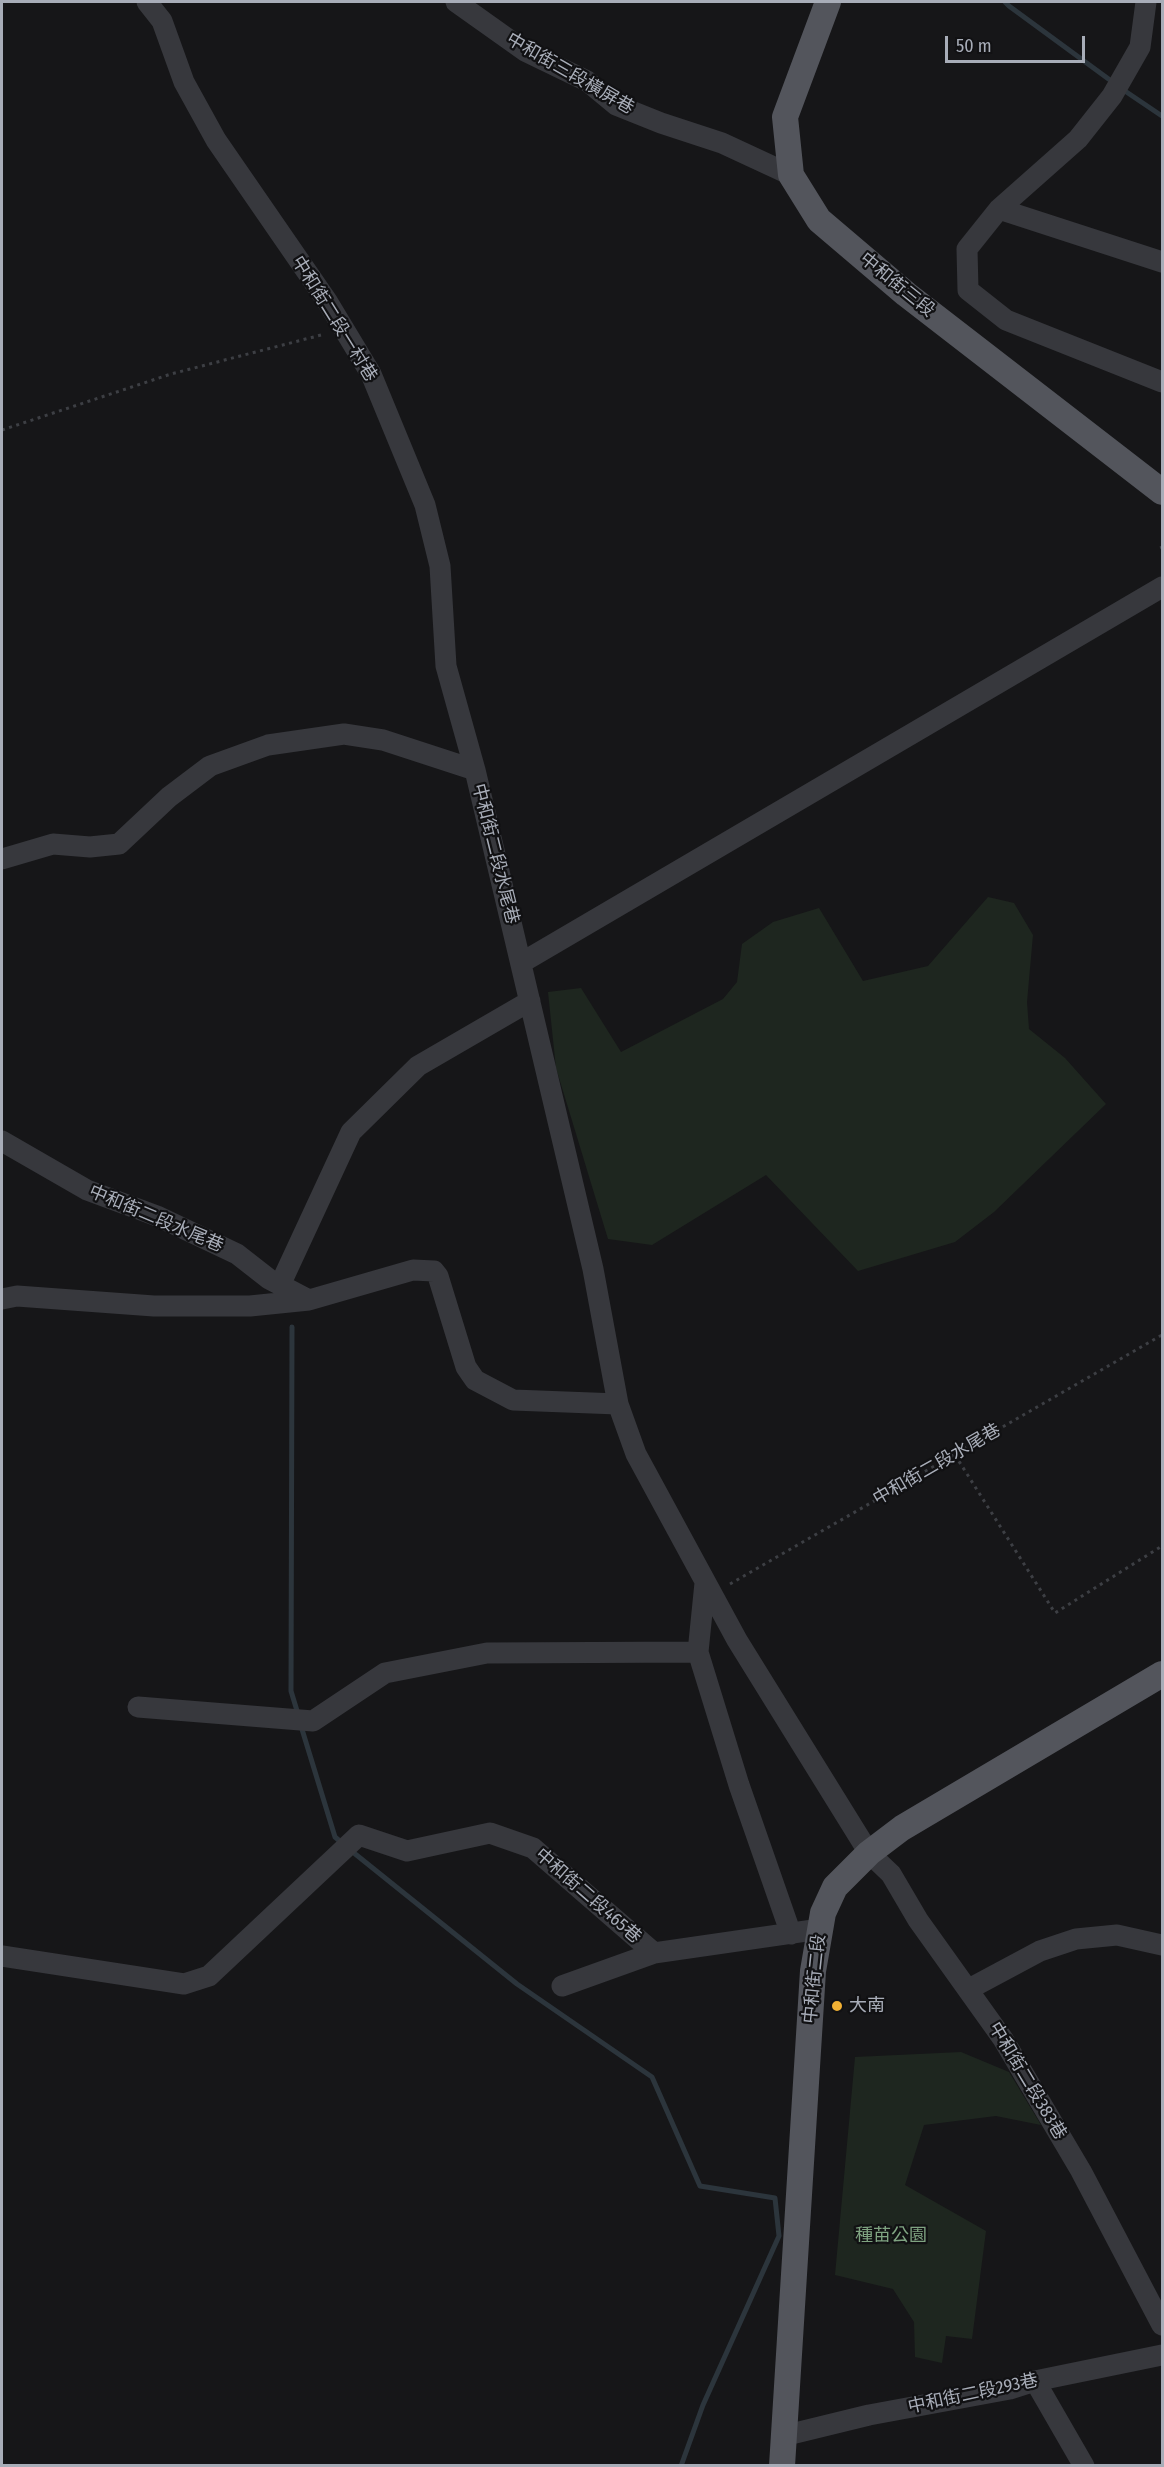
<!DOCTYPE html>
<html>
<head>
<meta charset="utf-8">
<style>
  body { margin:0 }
  #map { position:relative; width:1164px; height:2467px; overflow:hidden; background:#161618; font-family:"Fira Sans Condensed",sans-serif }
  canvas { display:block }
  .frame { position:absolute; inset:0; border:3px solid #a8adb8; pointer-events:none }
  .scale { position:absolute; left:945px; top:36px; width:140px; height:27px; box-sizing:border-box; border:3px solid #a8adb8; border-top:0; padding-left:8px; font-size:18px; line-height:21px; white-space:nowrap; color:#a8adb8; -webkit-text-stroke:4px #111113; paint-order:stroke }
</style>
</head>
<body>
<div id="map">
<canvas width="1164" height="2467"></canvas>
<div class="frame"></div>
<div class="scale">50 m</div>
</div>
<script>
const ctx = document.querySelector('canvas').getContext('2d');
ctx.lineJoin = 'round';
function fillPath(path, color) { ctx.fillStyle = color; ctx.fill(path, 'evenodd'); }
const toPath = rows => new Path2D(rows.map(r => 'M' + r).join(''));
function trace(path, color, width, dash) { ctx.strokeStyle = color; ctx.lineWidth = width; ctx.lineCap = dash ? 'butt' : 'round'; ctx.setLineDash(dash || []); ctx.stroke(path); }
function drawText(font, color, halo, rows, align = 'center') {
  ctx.font = font + ' "Fira Sans Condensed","Noto Sans TC",sans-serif'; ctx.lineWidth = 4.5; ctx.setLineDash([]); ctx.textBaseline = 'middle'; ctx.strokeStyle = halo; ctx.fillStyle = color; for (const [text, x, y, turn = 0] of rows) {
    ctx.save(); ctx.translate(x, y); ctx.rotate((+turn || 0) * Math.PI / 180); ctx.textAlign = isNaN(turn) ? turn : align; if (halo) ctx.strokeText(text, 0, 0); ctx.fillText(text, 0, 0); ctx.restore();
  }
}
fillPath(toPath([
  [988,897,1014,903,1033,935,1027,1002,1029,1029,1065,1058,1106,1104,994,1212,955,1242,858,1271,766,1175,652,1245,608,1239,556,1068,548,992,581,988,621,1052,723,999,737,982,742,944,773,922,819,908,863,981,928,966],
  [961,2052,1009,2072,1041,2125,996,2116,924,2125,905,2185,986,2231,972,2339,946,2336,942,2363,915,2357,914,2322,893,2289,835,2275,855,2057]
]), '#1e261f');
trace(toPath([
  [1005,2,1009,6,1114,83],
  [1122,89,1162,116],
  [292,1327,291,1691,298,1714],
  [301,1726,335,1837,342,1843],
  [349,1849,517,1984,652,2077,700,2186,775,2198,779,2236,703,2405,681,2466]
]), '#2c353c', 5);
trace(toPath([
  [2,430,171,374,325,334],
  [1161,546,1162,549],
  [955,1455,1055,1613,1162,1546],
  [730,1584,1162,1335]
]), '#3d3f44', 3, [3, 4.5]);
trace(toPath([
  [147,2,162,21,184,82,216,140,327,301,371,374,425,505,440,566,446,666,475,770,593,1269,618,1404,636,1454,737,1640,869,1853,891,1874,918,1920,1003,2039,1081,2171,1162,2325],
  [456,2,525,51,587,81,616,105,661,123,722,143,791,175],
  [1146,2,1140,47,1112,96,1078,139,999,209,967,249,968,290,1006,320,1162,382],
  [999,209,1162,262],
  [2,859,53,844,90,847,119,844,169,797,210,766,268,745,344,734,383,740,475,770],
  [521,963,1162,587],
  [2,1141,87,1190,157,1216,237,1254,269,1279,309,1300,413,1270,434,1271,438,1276,466,1367,475,1380,513,1400,618,1404],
  [280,1285,351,1132,418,1066,530,1001],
  [2,1299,17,1296,154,1306,250,1306,309,1300],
  [705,1583,698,1652,739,1785,791,1934],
  [138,1707,313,1721,385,1673,487,1653,698,1652],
  [2,1956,184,1984,209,1976,359,1835,407,1851,490,1833,533,1848,654,1953,820,1929],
  [562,1986,654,1953],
  [969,1989,1040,1951,1076,1939,1117,1935,1162,1945],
  [1035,2381,1084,2466],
  [783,2436,869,2415,1010,2389,1035,2381,1162,2355]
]), '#37383d', 21);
trace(toPath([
  [828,2,785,117,791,175,819,220,906,294,1162,492],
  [782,2466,813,1971,823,1913,835,1887,869,1853,902,1828,1162,1674]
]), '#53555c', 26);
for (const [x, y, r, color] of [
  [837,2006,6,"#f2b134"]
]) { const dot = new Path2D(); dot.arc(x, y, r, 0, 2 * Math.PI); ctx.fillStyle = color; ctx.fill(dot); trace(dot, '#111113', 2); }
drawText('18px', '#a8adb8', '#111113', [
  ["中和街三段橫屏巷",570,74,30],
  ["中和街三段",897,285,39],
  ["中和街二段一村巷",334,319,58],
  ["中和街二段水尾巷",495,854,76],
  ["中和街二段水尾巷",156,1219,23],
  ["中和街二段水尾巷",937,1465,-30],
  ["中和街二段465巷",588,1896,41],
  ["中和街二段",815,1979,-84],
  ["中和街二段383巷",1027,2081,59],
  ["中和街二段293巷",973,2394,-12]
]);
drawText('18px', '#a8adb8', '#111113', [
  ["大南",849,2006]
], 'left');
drawText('18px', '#7fa381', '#111113', [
  ["種苗公園",891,2236]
]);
</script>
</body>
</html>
